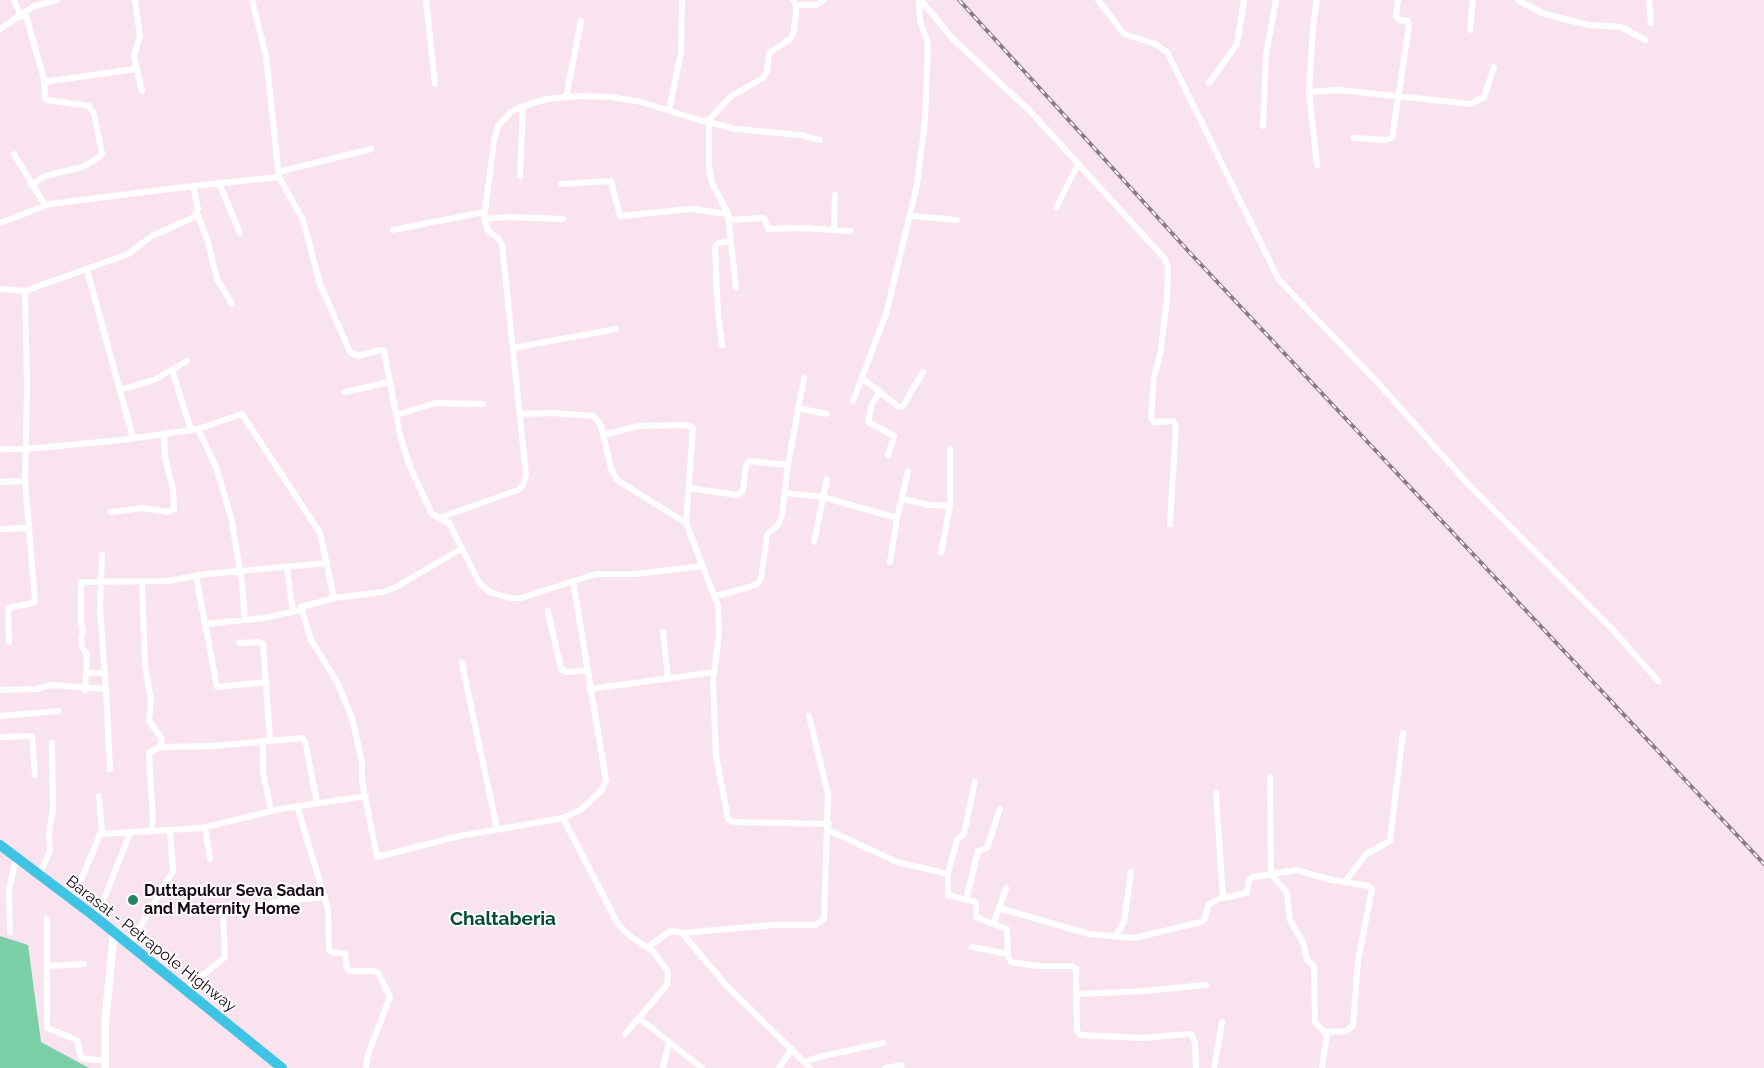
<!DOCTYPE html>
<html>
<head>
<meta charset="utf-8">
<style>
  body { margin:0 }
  canvas { display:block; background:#f8e3ef }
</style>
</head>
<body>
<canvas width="1764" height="1068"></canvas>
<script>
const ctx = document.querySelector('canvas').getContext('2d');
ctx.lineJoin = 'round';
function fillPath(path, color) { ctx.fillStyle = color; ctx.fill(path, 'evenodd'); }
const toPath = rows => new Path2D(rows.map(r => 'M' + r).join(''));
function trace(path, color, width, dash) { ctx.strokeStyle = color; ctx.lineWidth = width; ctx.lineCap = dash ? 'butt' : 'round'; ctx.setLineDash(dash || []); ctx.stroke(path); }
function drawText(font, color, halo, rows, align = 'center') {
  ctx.font = font + ' Raleway,sans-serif'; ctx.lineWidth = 4; ctx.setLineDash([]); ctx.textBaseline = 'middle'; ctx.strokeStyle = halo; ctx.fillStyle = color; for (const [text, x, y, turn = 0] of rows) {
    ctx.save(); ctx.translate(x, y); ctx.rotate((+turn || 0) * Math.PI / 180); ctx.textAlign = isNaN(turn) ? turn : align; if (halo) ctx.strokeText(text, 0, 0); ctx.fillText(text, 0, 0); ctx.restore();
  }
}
fillPath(toPath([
  [0,936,28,945,41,1042,89,1068,0,1068]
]), '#7bcfa7');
trace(toPath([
  [14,0,21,17],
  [135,0,140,36,134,56,142,91],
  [252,0,266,56,279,177,303,220,320,284,350,352,358,356,380,350,384,351,400,435,410,467,432,514,449,523,480,584,490,592,509,598,521,598,596,574,636,574,703,566],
  [426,0,435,84],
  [921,0,952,38,1030,111,1164,258,1168,266,1167,299,1160,355,1154,377,1151,418,1154,422,1173,421,1176,425,1170,524],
  [1098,0,1124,34,1155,44,1167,52,1279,280,1379,384,1467,483,1613,630,1658,681],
  [1518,0,1542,13,1572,21,1590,25,1621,27,1645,40],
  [1649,0,1651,23],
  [796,5,816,5,824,0],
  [25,12,44,79,45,98,47,100,89,106,94,114,102,153,99,157,83,167,45,176,31,185],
  [0,29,34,6,57,0],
  [1470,30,1473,0],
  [44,82,135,69],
  [1209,83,1237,44,1244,0],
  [1309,92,1339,90,1471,104,1484,97,1494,67],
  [566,97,581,21],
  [669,110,681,53,682,0],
  [709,120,709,167,712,183,728,214,736,288],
  [709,122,735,129,801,135,820,140],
  [1263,126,1266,54,1276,0],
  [1354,138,1386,140,1392,138,1409,26,1408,21,1399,20,1396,16,1398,0],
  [14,154,45,205],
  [1317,165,1309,92,1313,26,1317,0],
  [278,172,371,149],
  [520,176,523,106],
  [219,183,240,233],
  [561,184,611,181,620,216,691,209,728,214],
  [1056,208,1078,164],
  [197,213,208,242,217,279,232,304],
  [911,216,957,220],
  [484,219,507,217,563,219],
  [729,220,761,218,764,218,768,229,802,228,850,231],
  [0,223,50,204,193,186],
  [393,230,484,212],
  [834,230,835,195],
  [87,270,133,438],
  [0,289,25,291],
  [722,345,718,314,715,247,718,243,731,241],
  [513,348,616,329],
  [172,370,191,430],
  [862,378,899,407,903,406,923,372],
  [120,390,154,380,187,361],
  [880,391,872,404,868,422,894,436,888,455],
  [345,392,390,382],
  [853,401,886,314,917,185,925,121,928,43,920,21,919,0],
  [797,408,827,414],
  [520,414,553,413,594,416,601,426,611,468,617,480,686,523,718,606,719,634,713,681,716,755,728,819,733,822,829,824],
  [396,415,435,403,483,404],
  [198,429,216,467,231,517,242,582,245,620],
  [603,435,638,426,687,425,693,428,686,523],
  [0,449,26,449,122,440,198,429,242,414,320,533,334,598],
  [0,482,25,481],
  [689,488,737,495,743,491,746,465,749,461,788,465],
  [785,493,823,497,897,518],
  [902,499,930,505,950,506],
  [111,512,143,508,168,512,174,509,173,490,165,457,164,434],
  [439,518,518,490,523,485,526,475,502,244,498,238,488,231,484,218,494,141,498,126,511,112,523,106,547,99,578,96,611,97,641,102,702,121,709,120,730,97,763,78,767,71,769,53,790,39,793,34,796,15,796,5,793,0],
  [0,529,28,528],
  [814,542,827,479],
  [461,549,396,587,384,592,334,598,301,607,311,640,337,682,352,718,362,762,362,781,377,857,460,836,563,818,580,810,601,791,606,780,573,581],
  [941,553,950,506,950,449],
  [890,562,897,518,908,472],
  [287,567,293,612],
  [196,576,217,687,267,682],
  [142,582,145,665,151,700,149,721,162,739,160,747,149,753,153,819,151,832],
  [715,596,746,588,757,584,761,579,767,534,778,525,782,515,788,465,804,378],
  [548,611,561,669,567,672,587,670],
  [206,624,264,618,301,610],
  [663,632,668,679],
  [9,642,8,608,33,603,35,600,25,481,27,387,25,291,128,254,152,236,194,217,198,209,193,186,279,177],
  [239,643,259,642,263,644,270,740],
  [462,663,497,829],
  [86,673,104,673],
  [106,689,110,769],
  [590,689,715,672],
  [0,690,37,689,51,685,106,689,100,609,102,555],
  [85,690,87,654,82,647,81,638,83,631,81,624,81,582,168,581,207,574,327,563],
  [0,716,58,711],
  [0,737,32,736,35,775],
  [263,741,263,772,271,811],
  [159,747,213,746,302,738,305,741,317,803],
  [1270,777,1271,874,1287,893,1290,920,1303,943,1307,959,1314,967,1315,1022,1327,1035,1322,1068],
  [1216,793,1223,898,1247,893,1249,880,1253,877,1296,870,1332,880,1369,886,1372,889,1358,960,1353,1026,1346,1031,1326,1032],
  [99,796,102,834],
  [297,806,328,909,329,950,331,952,345,954,347,968,350,971,373,971,378,973,390,997,368,1054,366,1068],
  [563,818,618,924,631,937,653,951,668,972,667,985,625,1034],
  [205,827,210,859],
  [828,830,897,862,948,874,948,895,976,902,976,917,1007,929,1008,956,1011,962,1038,966,1072,966,1076,969,1077,1031,1080,1035,1142,1038,1188,1034,1192,1035,1195,1043,1196,1068],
  [948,874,957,840,964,834,975,782],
  [39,876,50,851,49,833,53,809,52,743],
  [1345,882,1366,854,1390,841,1403,733],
  [73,900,100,834,202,828,280,809,366,796],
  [966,900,978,851,987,848,1000,809],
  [999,908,1089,934,1134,938,1201,922,1205,919,1208,905,1222,897],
  [94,916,106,894,130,833],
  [47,919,47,1028,77,1040,81,1058,105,1061],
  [994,923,1006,888],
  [10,932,9,890,16,858],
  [682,933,773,925,815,925,824,919,828,794,809,716],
  [1115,937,1124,922,1131,872],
  [130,944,173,871,170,831],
  [648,947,669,932,674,931,682,933,726,985,810,1068],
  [972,947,1008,954],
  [48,966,84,964],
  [186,989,225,957,223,912,261,908,274,902,325,897],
  [1077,994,1144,991,1206,985],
  [639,1018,702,1068],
  [804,1062,819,1057,883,1043],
  [663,1068,669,1042],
  [779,1068,792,1049],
  [885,1068,902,1065],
  [1214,1068,1222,1022]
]), '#fff', 6);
trace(toPath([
  [105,1068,105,1024,114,932]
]), '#fff', 8);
trace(toPath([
  [0,845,94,916,282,1068]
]), '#40c4e6', 10);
const rail = toPath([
  [959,0,1191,254,1764,864]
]);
trace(rail, '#8d7a85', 4);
trace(rail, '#fff', 2, [5.5]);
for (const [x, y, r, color] of [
  [133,900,6,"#23865f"]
]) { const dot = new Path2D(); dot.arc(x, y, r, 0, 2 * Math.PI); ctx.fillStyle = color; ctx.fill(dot); trace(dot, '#fff', 2); }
drawText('bold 16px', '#190813', '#fff', [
  ["Duttapukur Seva Sadan",144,891],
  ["and Maternity Home",144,909]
], 'left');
drawText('16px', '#190813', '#fff', [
  ["Barasat - Petrapole Highway",151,944,38]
]);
drawText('bold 19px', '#014c33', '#fff', [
  ["Chaltaberia",503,919]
]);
</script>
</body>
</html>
